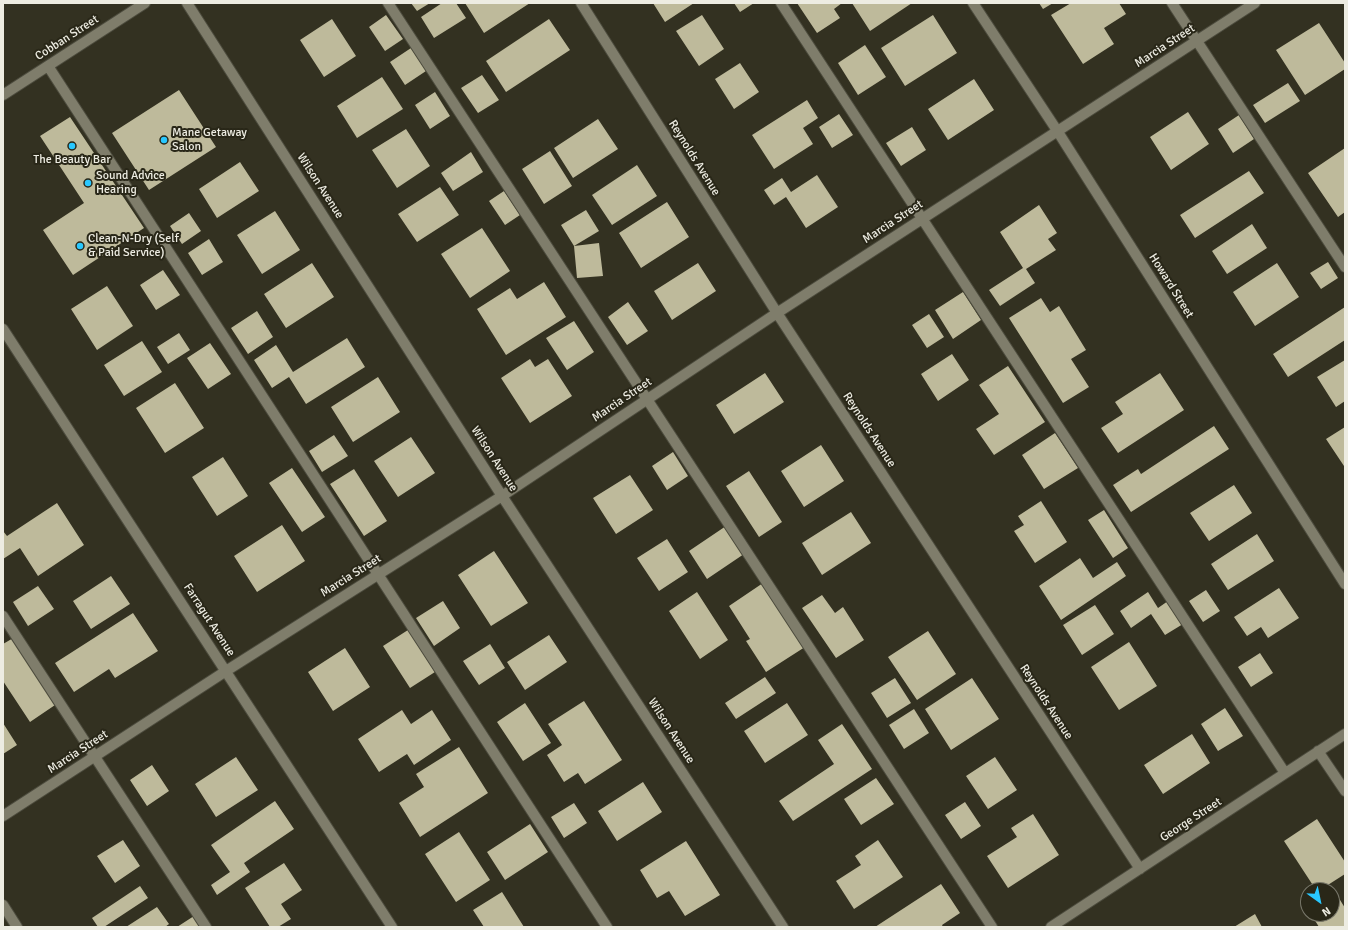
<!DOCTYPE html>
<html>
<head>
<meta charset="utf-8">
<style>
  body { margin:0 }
  #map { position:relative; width:1348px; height:930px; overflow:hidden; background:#333121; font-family:Signika,sans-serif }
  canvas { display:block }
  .frame { position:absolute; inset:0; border:4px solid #edece2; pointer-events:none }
  .north { position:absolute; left:1300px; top:882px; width:40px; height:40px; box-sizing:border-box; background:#292718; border:1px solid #777669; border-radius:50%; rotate:147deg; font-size:11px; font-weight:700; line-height:16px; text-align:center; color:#edece2 }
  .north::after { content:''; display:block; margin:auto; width:14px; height:18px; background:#29c8ff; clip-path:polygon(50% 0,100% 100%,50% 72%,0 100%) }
</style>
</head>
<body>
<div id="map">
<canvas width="1348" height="930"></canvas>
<div class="frame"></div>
<div class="north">N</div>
</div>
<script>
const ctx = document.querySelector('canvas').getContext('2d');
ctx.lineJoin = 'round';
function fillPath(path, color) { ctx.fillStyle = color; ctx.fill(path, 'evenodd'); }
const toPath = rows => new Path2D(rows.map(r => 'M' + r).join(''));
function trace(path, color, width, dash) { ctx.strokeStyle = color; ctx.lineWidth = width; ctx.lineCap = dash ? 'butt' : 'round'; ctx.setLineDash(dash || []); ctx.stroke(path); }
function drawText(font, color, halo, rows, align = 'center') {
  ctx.font = font + ' Signika,sans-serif'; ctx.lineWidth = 4; ctx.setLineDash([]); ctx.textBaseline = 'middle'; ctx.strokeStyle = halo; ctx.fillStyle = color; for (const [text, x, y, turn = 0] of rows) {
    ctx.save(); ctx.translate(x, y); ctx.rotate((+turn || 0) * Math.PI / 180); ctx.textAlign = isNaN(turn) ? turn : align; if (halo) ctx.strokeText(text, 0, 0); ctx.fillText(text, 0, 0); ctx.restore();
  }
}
fillPath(toPath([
  [411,3,430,3,417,11],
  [442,3,456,3,466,18,434,38,421,17],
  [465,3,530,3,484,33],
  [653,3,694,3,665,22],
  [734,3,754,3,740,12],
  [797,3,842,3,834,9,840,18,817,33],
  [852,3,912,3,870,31],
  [1039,3,1053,3,1043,9],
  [1071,3,1119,3,1126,14,1104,28,1114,44,1083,64,1051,15],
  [386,15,403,39,385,51,369,27],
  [702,15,724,49,699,66,676,31],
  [933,15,957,53,905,86,881,48],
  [332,19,356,56,324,77,300,40],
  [549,19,570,50,506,92,486,61],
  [1319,23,1345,63,1345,69,1305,95,1276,50],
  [865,45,886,77,858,95,838,63],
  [411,48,426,71,405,85,390,62],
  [740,63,759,92,734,109,715,79],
  [482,75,499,100,478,113,461,88],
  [382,77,403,109,357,138,337,106],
  [974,79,994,110,948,140,928,109],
  [1288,83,1300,101,1265,123,1253,105],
  [179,90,216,147,149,190,112,133],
  [435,92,450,116,430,129,415,105],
  [807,100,818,118,803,128,813,144,774,169,752,135],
  [1188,112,1209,144,1171,170,1150,137],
  [839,114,853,135,832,148,819,127],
  [1239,115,1254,139,1233,153,1218,129],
  [70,117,144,228,73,275,43,230,84,203,40,136],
  [598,119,618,149,573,178,554,148],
  [912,127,926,150,901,166,886,143],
  [406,129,430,166,397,188,372,150],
  [1345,148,1345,212,1338,217,1308,173],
  [550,151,572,186,544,204,522,169],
  [471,152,483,172,453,191,441,173],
  [240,162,259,191,217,218,199,189],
  [637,165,657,196,612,225,592,195],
  [1249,171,1264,193,1195,238,1180,215],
  [817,175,838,207,806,228,786,197,774,205,764,190,782,178,791,192],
  [440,187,459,215,417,242,398,214],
  [504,191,520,215,505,225,489,201],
  [667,202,689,237,641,268,619,233],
  [1039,205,1057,233,1048,239,1056,250,1026,269,1035,283,1000,306,989,290,1023,268,1000,232],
  [586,210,599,231,574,246,561,225],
  [275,211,300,250,262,274,237,235],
  [189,213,201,231,182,244,170,226],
  [1252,224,1267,248,1227,274,1212,251],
  [482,228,510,271,470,298,441,254],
  [209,239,223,262,202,275,188,253],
  [599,243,603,276,577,278,574,246],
  [1328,262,1338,278,1321,289,1310,273],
  [312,263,334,297,286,328,264,294],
  [698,263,716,291,672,320,654,291],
  [1277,263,1299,297,1255,326,1233,292],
  [163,270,180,295,156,310,140,285],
  [544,282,566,317,506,355,477,309,510,288,517,299],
  [107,286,133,326,97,350,71,309],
  [963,292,981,320,953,339,935,310],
  [1041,298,1050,312,1059,306,1086,350,1071,359,1089,387,1063,403,1009,318],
  [628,302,648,331,627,345,608,317],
  [1345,307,1345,340,1288,377,1273,354],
  [257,311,273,337,248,354,231,328],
  [929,314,944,337,927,348,912,325],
  [574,321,594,352,567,370,546,338],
  [179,333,190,350,168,364,157,347],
  [347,338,365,367,306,404,289,377,272,388,254,360,276,345,293,372],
  [142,341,162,372,124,396,104,365],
  [210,343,231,374,208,389,187,358],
  [952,354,969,380,938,401,921,374],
  [530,359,535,367,548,359,572,396,530,423,501,378],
  [1345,360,1345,401,1336,407,1317,377],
  [1008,366,1045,422,994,455,976,429,999,414,979,385],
  [765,373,784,402,734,434,716,405],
  [1160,373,1184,410,1118,453,1101,428,1123,414,1115,402],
  [378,377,400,412,353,442,331,407],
  [175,383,204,428,165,453,136,408],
  [1214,426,1229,449,1131,512,1113,485,1138,469,1141,474],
  [1345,427,1345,465,1344,466,1326,439],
  [1055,433,1078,468,1044,489,1022,455],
  [334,435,348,456,322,472,309,451],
  [411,437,435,473,398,497,374,461],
  [821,445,844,481,804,507,781,471],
  [673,452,688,476,667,490,652,466],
  [223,457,248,496,217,516,192,477],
  [292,468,325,517,302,532,269,483],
  [354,469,387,521,364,536,330,484],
  [749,471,782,522,759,537,726,486],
  [630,475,653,510,616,534,593,498],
  [1234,485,1252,513,1209,541,1190,513],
  [1041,501,1067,542,1035,563,1014,531,1024,525,1018,516],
  [57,503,84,545,38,576,20,548,3,559,3,531,7,536],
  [1104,510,1128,548,1113,558,1088,520],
  [851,512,871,543,822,575,802,543],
  [282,525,305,561,257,592,234,556],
  [726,526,744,554,707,579,689,551],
  [1257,534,1274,561,1228,590,1211,564],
  [667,539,688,572,659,591,637,558],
  [494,551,528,603,491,626,458,575],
  [1080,558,1093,578,1117,562,1126,576,1061,620,1039,586],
  [111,576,130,604,91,629,73,601],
  [763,583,805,647,766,672,746,641,750,639,729,606],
  [38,586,54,609,28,626,13,602],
  [1279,588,1299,618,1268,638,1261,627,1247,636,1234,617],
  [1206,590,1220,611,1203,622,1189,601],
  [697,592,728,640,700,659,669,611],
  [1148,592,1158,608,1168,601,1183,624,1165,635,1151,614,1131,628,1120,611],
  [822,595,835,613,843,607,864,640,836,658,802,608],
  [443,601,460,628,434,646,416,618],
  [1095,605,1114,634,1082,655,1063,625],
  [133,613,158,651,115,678,109,669,74,692,55,663],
  [408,630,435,672,410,688,383,646],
  [928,631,956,674,917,700,888,657],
  [549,635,567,662,525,690,507,662],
  [15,637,58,703,30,722,3,681,3,644],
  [1129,642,1157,686,1119,710,1091,667],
  [490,644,505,668,479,685,463,661],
  [345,648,370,687,333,711,308,672],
  [1260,653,1273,673,1251,687,1238,667],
  [765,677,776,693,736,719,725,703],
  [895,678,911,703,887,718,871,693],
  [972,678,999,719,951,750,925,709],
  [584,701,622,760,585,784,578,773,564,782,547,755,562,745,548,724],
  [525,703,551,743,523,761,497,722],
  [787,703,808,735,765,763,744,731],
  [1225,708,1243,736,1218,751,1201,724],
  [914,709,929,733,904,749,889,725],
  [402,710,411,724,432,710,451,740,414,765,407,754,379,772,358,739],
  [3,723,17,745,3,754],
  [842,724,872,769,793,821,779,801,834,764,818,740],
  [1192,734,1210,763,1163,794,1144,765],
  [459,747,488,793,420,837,399,803,424,787,416,774],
  [236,757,258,790,216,817,195,784],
  [995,757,1017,790,988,809,966,776],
  [152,765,169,791,147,806,130,780],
  [876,778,894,804,861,825,844,799],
  [643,782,662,812,617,841,598,811],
  [275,801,294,829,244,863,250,872,217,895,211,885,230,872,211,845],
  [965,802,981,826,961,839,945,815],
  [574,803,587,823,564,838,551,817],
  [1033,814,1059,855,1008,888,987,856,1017,837,1011,828],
  [1317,819,1345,862,1345,874,1320,890,1316,890,1284,841],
  [530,824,548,852,505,880,487,852],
  [459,832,490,880,456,902,425,854],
  [123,840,140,866,115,883,97,856],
  [878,840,903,877,854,909,836,881,861,865,855,856],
  [686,841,720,895,685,916,669,891,657,898,640,870],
  [284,863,302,890,281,904,291,919,278,927,270,927,245,888],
  [941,884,960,913,942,925,943,927,875,927],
  [140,886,148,898,104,927,98,927,92,918],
  [502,892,524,927,484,927,473,910],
  [1337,895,1345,908,1345,926,1319,927,1311,914,1332,914,1332,898],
  [157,907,169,924,165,927,126,927],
  [1255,914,1262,927,1234,927],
  [194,916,201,927,177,927]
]), '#beba9b');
const minor = toPath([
  [187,3,502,496,783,927],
  [388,3,992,927],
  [581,3,777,313,1140,869],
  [781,3,1285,773],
  [973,3,1058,132,1345,584],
  [1172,3,1345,267],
  [48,66,607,927],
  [3,95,145,3],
  [3,329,392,927],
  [3,616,206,927],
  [1318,751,1345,791],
  [3,816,226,671,502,496,777,313,1255,3],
  [3,905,17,927],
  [1051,927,1345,734]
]);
trace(minor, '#4d4c3e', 12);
trace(minor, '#7f7d6b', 10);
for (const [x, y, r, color] of [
  [164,140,4,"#29c8ff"],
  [72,146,4,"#29c8ff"],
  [88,183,4,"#29c8ff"],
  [80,246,4,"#29c8ff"]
]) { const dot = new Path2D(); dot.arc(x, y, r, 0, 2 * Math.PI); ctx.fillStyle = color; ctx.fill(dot); trace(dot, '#292718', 1.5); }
drawText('12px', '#edece2', '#292718', [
  ["Cobban Street",67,38,-33],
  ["Marcia Street",1165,46,-33],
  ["Reynolds Avenue",694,158,58],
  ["Wilson Avenue",320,186,57],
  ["Marcia Street",893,222,-33],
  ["Howard Street",1171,286,58],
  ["Marcia Street",622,400,-34],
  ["Reynolds Avenue",869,430,57],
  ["Wilson Avenue",494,459,57],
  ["Marcia Street",351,576,-32],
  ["Farragut Avenue",209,620,57],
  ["Reynolds Avenue",1046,702,57],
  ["Wilson Avenue",671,731,57],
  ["Marcia Street",78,752,-33],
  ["George Street",1191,820,-33]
]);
drawText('12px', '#edece2', '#292718', [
  ["Mane Getaway",172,133],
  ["Salon",172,147],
  ["The Beauty Bar",72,160,"center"],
  ["Sound Advice",96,176],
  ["Hearing",96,190],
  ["Clean-N-Dry (Self",88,239],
  ["& Paid Service)",88,253]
], 'left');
</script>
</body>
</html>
